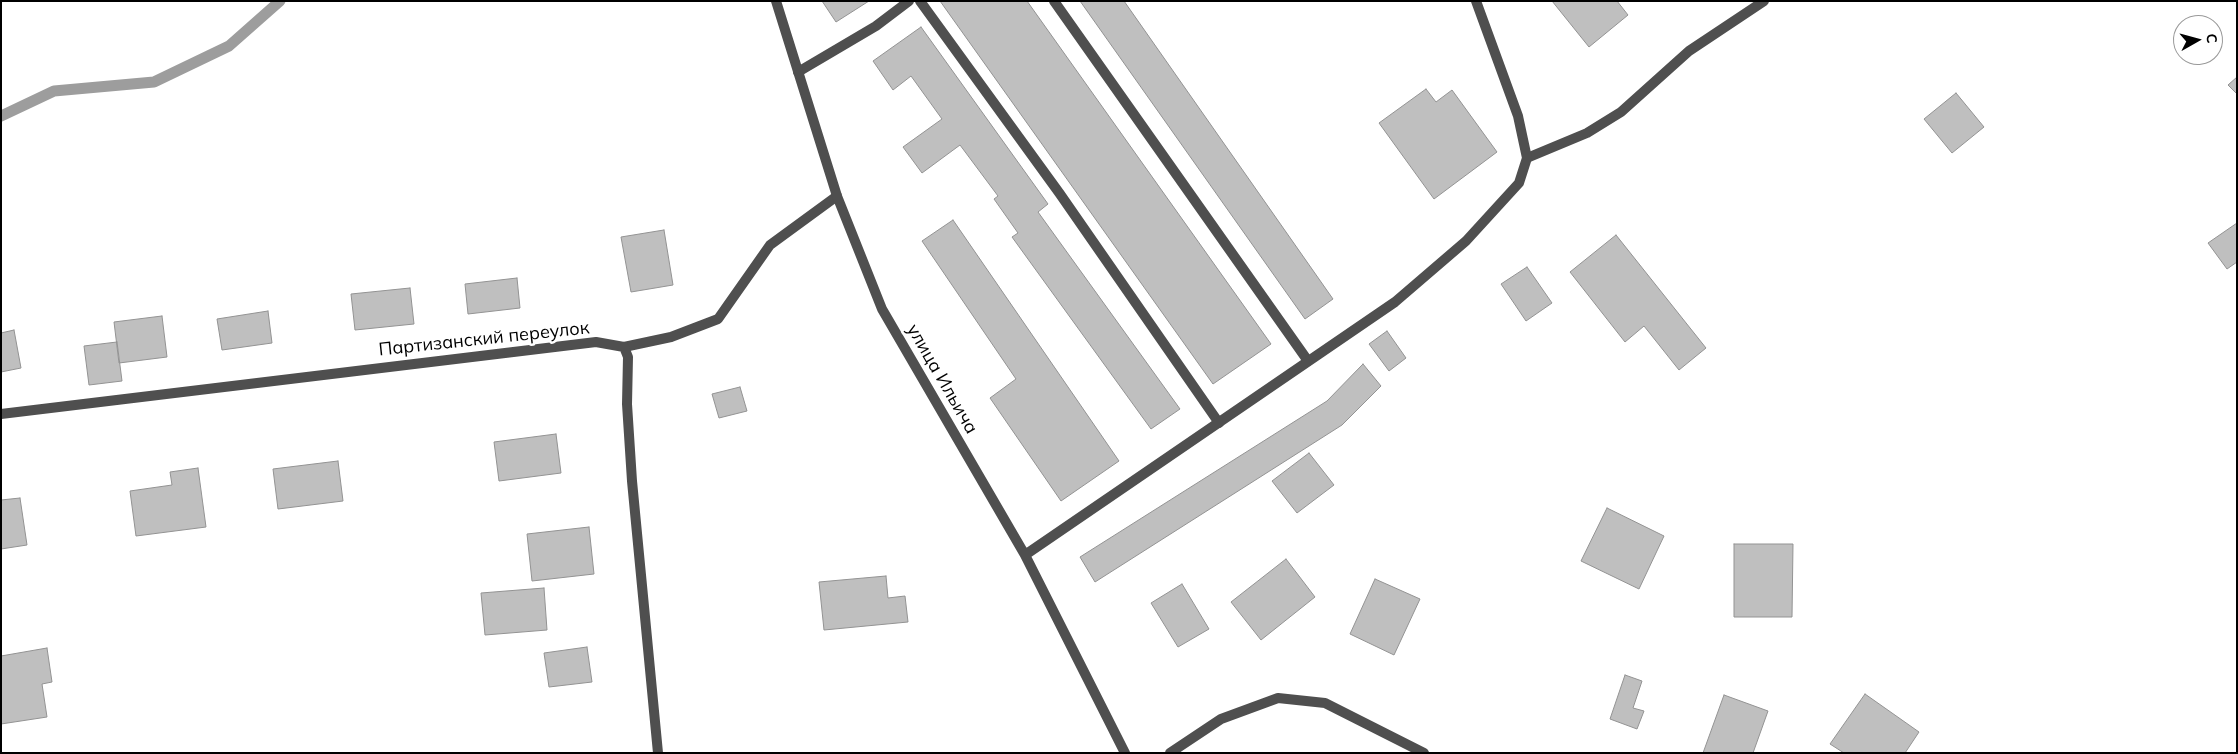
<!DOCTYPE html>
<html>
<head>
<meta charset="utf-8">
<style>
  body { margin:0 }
  #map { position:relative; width:2238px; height:754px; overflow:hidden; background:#fff; font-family:Mulish,sans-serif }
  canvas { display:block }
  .frame { position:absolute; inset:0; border:2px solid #000; pointer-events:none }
  .north { position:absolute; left:2173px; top:15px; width:50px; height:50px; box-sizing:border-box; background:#fff; border:1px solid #999; border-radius:50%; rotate:83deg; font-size:14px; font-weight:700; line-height:20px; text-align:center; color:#000 }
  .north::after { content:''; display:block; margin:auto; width:18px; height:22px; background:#000; clip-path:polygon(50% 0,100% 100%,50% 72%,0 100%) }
</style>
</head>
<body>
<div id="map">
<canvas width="2238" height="754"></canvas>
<div class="frame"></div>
<div class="north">С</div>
</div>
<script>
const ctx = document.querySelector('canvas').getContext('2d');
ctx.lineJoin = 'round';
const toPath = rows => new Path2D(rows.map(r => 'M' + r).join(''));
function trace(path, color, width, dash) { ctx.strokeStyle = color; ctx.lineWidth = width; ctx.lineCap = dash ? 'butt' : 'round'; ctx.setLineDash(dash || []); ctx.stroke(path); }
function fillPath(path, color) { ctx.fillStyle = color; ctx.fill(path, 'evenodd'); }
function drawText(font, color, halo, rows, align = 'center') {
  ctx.font = font + ' Mulish,sans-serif'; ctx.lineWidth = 5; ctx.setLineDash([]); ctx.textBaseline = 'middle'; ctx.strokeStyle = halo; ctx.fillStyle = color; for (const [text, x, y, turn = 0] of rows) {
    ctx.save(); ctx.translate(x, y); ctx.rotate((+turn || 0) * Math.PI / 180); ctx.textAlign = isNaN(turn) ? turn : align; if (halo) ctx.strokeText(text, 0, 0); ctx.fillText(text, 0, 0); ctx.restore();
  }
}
trace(toPath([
  [1,116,54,91,154,82,229,46,280,1]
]), '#9d9d9d', 11);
const building = toPath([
  [822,1,869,1,836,22,822,1],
  [940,1,1027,1,1271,344,1213,384,940,1],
  [1080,1,1124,1,1333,299,1305,319,1080,1],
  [1552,1,1617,1,1628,15,1589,47,1552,1],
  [921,27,1048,204,1038,212,1180,409,1151,429,1012,237,1018,233,994,199,998,196,960,145,922,173,903,147,942,119,911,76,893,90,873,61,921,27],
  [2237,77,2237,94,2228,85,2237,77],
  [1426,89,1436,102,1452,90,1497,152,1434,199,1379,123,1426,89],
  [1956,93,1984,127,1952,153,1924,119,1956,93],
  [953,220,1119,461,1061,501,990,398,1016,379,922,241,953,220],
  [2237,223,2237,262,2227,269,2208,243,2237,223],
  [664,230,673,285,631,292,621,237,664,230],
  [1616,235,1706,348,1679,370,1644,326,1625,342,1570,272,1616,235],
  [1527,267,1552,303,1526,321,1501,284,1527,267],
  [517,278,520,308,468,314,465,284,517,278],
  [410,288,414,324,355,330,351,294,410,288],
  [268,311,272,343,222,350,217,319,268,311],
  [162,316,167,357,119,363,114,322,162,316],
  [14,330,21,368,1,372,1,333,14,330],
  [1387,331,1406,358,1389,371,1369,344,1387,331],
  [117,342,122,381,89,385,84,346,117,342],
  [1363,364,1381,386,1342,425,1095,582,1080,557,1327,401,1363,364],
  [740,387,747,411,719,418,712,394,740,387],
  [556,434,561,473,499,481,494,442,556,434],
  [1309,453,1334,485,1297,513,1272,481,1309,453],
  [338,461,343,501,278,509,273,469,338,461],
  [198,468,206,527,136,536,130,491,172,485,170,472,198,468],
  [20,498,27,545,1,549,1,500,20,498],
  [1607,508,1664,536,1639,589,1581,561,1607,508],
  [589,527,594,574,532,581,527,534,589,527],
  [1734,544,1793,544,1792,617,1734,617,1734,544],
  [1286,559,1315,597,1261,640,1231,602,1286,559],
  [886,576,888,598,905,596,908,622,824,630,819,582,886,576],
  [1375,579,1420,599,1394,655,1350,634,1375,579],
  [1182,584,1209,629,1178,647,1151,603,1182,584],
  [544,588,547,630,485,635,481,593,544,588],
  [587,647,592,682,549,687,544,653,587,647],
  [47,648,52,682,42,684,47,717,1,724,1,656,47,648],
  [1625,675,1642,681,1633,708,1644,711,1637,729,1610,719,1625,675],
  [1865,694,1919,732,1905,753,1844,753,1830,744,1865,694],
  [1724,695,1768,711,1753,753,1703,753,1724,695]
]);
fillPath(building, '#bfbfbf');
trace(building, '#939393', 1);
trace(toPath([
  [920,1,1060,194,1219,423],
  [1054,1,1308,361],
  [798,72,876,26,909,1],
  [1527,158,1587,133,1621,112,1689,51,1764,1],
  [624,347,671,337,718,319,770,245,837,196],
  [1170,753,1221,719,1278,698,1325,703,1424,753]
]), '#4f4f4f', 10);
trace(toPath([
  [776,1,837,196,882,309,1025,555,1125,753],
  [1,414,596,342,624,347,628,357,627,404,632,481,658,753],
  [1025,555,1395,302,1466,241,1519,183,1527,158,1518,116,1476,1]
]), '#4f4f4f', 10);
drawText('18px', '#000', '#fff', [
  ["Партизанский переулок",484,339,-6],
  ["улица Ильича",942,379,60]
]);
</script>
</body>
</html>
